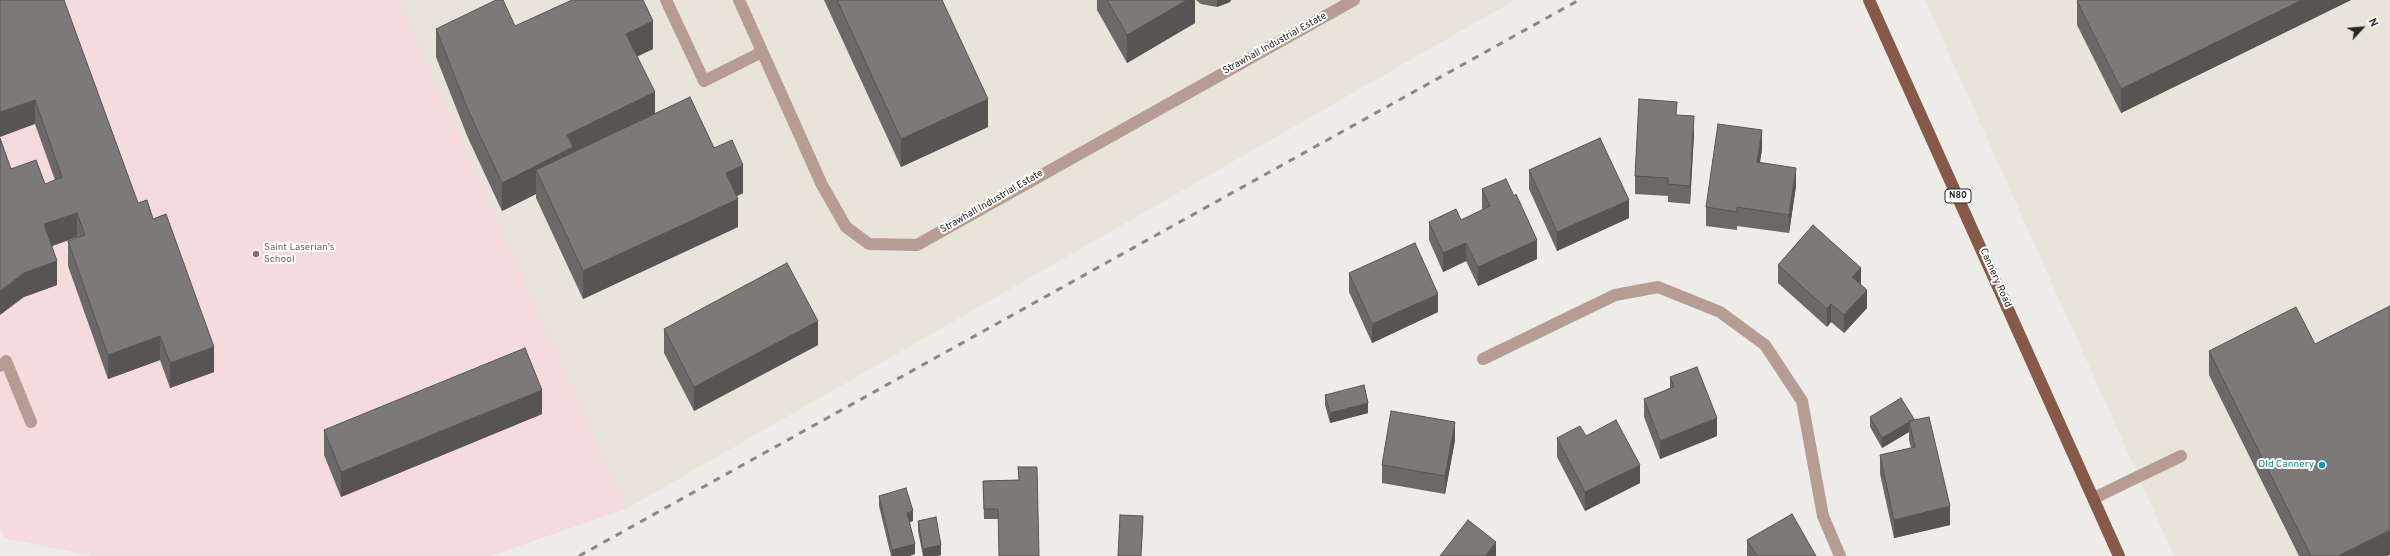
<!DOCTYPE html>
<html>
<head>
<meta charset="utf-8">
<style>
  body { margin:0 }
  #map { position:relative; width:2390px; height:556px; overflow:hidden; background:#eeece9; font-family:Overpass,sans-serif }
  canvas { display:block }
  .north { position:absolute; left:2342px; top:8px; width:40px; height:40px; -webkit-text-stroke:3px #fff; paint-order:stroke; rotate:64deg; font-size:11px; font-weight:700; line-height:16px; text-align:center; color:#282726 }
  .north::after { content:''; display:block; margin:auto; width:14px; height:18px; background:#282726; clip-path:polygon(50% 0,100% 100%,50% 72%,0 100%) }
</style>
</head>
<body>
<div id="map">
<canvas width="2390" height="556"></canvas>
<div class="north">N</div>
</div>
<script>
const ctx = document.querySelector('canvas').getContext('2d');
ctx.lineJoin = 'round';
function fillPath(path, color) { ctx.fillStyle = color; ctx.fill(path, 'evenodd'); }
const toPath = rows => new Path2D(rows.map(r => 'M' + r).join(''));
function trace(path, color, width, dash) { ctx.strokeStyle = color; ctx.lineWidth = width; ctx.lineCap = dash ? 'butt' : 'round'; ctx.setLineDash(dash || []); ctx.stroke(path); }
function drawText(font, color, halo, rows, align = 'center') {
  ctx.font = font + ' Overpass,sans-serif'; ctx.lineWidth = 4; ctx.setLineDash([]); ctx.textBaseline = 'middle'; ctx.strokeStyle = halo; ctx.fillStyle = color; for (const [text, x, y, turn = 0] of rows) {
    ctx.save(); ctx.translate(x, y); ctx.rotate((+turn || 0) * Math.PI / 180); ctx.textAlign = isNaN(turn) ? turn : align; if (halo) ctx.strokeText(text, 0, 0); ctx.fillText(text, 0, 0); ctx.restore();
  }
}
fillPath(toPath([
  [399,0,1515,0,626,509],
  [1925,0,2390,0,2390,556,2174,556]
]), '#e8e4d9');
fillPath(toPath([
  [0,0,399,0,626,509,490,556,93,556,4,538,0,529]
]), '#f6dbdc');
trace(toPath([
  [666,0,704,81,762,52],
  [0,366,6,361,31,422],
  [2094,498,2181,456]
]), '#b79c93', 12);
trace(toPath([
  [739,0,822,185,846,227,869,244,917,245,1354,0],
  [1483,359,1615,295,1658,287,1720,312,1765,345,1802,401,1823,516,1840,556]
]), '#b79c93', 12);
trace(toPath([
  [1869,0,2119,556]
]), '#865949', 12);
trace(toPath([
  [579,556,1579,0]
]), '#898886', 3, [7, 7]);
fillPath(toPath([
  [0,0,138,203,153,219,214,372,170,388,160,360,108,379,68,266,68,241,78,238,77,237,52,246,57,285,24,297,11,169,45,184,55,180,35,124],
  [824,0,942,0,988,127,901,167],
  [1097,0,1195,0,1195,23,1127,63,1097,10],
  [1196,0,1231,0,1230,2,1217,7,1201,4],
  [2351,0,2121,113,2077,25,2077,1],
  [515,26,653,49,637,56,655,114,714,148,743,193,737,196,738,227,583,299,536,198,536,194,502,211,468,138,436,57,436,29],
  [1694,134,1690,204,1668,202,1668,196,1635,194,1635,176],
  [1762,149,1760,162,1796,186,1789,233,1737,226,1737,230,1706,226,1706,207],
  [1529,170,1629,218,1557,251,1529,189],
  [1482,189,1537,259,1478,286,1466,261,1443,272,1429,240,1429,222,1461,220,1483,210,1482,208],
  [1778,265,1861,284,1867,308,1844,333,1831,322,1827,327,1778,283],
  [1349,273,1438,312,1372,343,1349,292],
  [664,329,818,345,694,411,664,353],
  [2209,351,2387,556,2299,556,2209,375],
  [1670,377,1717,436,1660,459,1644,417,1644,399,1670,388],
  [1325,395,1368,413,1330,423,1325,405],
  [542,414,341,497,324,455,324,430],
  [1870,417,1914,420,1950,525,1894,538,1880,474,1880,455,1911,448,1909,440,1909,432,1882,448,1870,427],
  [1557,438,1640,483,1585,511,1557,457],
  [1455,440,1445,494,1382,483,1382,465],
  [1037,467,998,519,984,519,983,481,1018,480],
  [879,496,913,521,910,522,915,554,909,556,891,556,879,506],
  [918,521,941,555,937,556,923,556,918,531],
  [1747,540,1816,556,1747,556]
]), '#6b6967');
fillPath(toPath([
  [1187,0,1195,0,1195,23,1127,63,1127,35],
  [1217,0,1231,0,1230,2,1217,7],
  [2302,0,2351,0,2121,113,2121,89],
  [653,21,653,49,626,62,626,34],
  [655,92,655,120,536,170,536,194,502,211,502,183,567,135],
  [988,99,988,127,901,167,901,139],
  [35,100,35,124,0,137,0,112],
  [1694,116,1694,134,1690,204,1690,186],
  [1762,130,1762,149,1757,180,1757,162],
  [743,165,743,193,726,201,726,173],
  [1796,168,1796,186,1789,233,1789,215],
  [738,199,738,227,583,299,583,271],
  [1629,200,1629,218,1557,251,1557,232],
  [77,213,77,237,44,249,44,224],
  [1537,240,1537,259,1478,286,1478,267],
  [1466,243,1466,261,1443,272,1443,253],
  [57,261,57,285,24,297,0,315,0,291,24,273],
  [1861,268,1861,286,1852,277],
  [1867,290,1867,308,1844,333,1844,315],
  [1438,294,1438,312,1372,343,1372,324],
  [1831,304,1831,322,1827,327,1827,309],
  [818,321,818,345,694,411,694,387],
  [160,336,160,360,108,379,108,355],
  [214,347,214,372,170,388,170,363],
  [542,390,542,414,341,497,341,472],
  [1368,403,1368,413,1330,423,1330,413],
  [1717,418,1717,436,1660,459,1660,441],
  [1455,422,1455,440,1445,494,1445,476],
  [1909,422,1909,432,1882,448,1882,438],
  [1640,465,1640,483,1585,511,1585,492],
  [1950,506,1950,525,1894,538,1894,520],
  [913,511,913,521,907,523,907,513],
  [1143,516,1143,526,1141,556],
  [2390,530,2390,555,2387,556,2338,556],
  [1496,542,1496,556,1485,556],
  [915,544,915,554,909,556,892,556,892,550],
  [941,545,941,555,937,556,923,556,923,549]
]), '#575554');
const building = toPath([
  [0,0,64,0,138,203,147,200,153,219,166,214,214,347,170,363,160,336,108,355,68,241,85,235,77,213,44,224,57,261,24,273,0,291,0,138,11,169,36,160,45,184,62,177,35,100,0,112,0,0],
  [496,0,503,0,515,26,572,0,643,0,653,21,626,34,655,92,567,135,573,147,502,183,468,110,436,29,496,0],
  [837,0,942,0,988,99,901,139,837,0],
  [1107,0,1187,0,1127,35,1107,0],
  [2079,0,2302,0,2121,89,2077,1,2079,0],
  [690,97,714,148,732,140,743,165,726,173,738,199,583,271,536,170,690,97],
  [1639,99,1677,102,1676,115,1694,116,1690,186,1668,184,1668,178,1635,176,1639,99],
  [1718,124,1762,130,1757,162,1796,168,1789,215,1737,207,1737,212,1706,207,1718,124],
  [1600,138,1629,200,1557,232,1529,170,1600,138],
  [1506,179,1514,196,1516,194,1537,240,1478,267,1466,243,1443,253,1429,222,1456,209,1461,220,1490,206,1482,189,1506,179],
  [1813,225,1861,268,1852,277,1867,290,1844,315,1831,304,1827,309,1778,265,1813,225],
  [1415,243,1438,294,1372,324,1349,273,1415,243],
  [787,263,818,321,694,387,664,329,787,263],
  [2390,306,2390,530,2338,556,2311,556,2209,351,2296,307,2315,344,2390,306],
  [525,348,542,390,341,472,324,430,525,348],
  [1697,367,1717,418,1660,441,1644,399,1674,387,1670,377,1697,367],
  [1364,385,1368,403,1330,413,1325,395,1364,385],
  [1901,398,1914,419,1909,421,1909,422,1882,438,1870,417,1901,398],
  [1391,411,1455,422,1445,476,1382,465,1391,411],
  [1929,417,1950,506,1894,520,1880,455,1915,447,1909,421,1929,417],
  [1616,420,1640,465,1585,492,1557,438,1580,426,1586,436,1616,420],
  [1018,467,1037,467,1039,556,999,556,998,509,984,509,983,481,1019,480,1018,467],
  [906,488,913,511,907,513,915,544,892,550,879,496,906,488],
  [1792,514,1816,556,1757,556,1747,540,1792,514],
  [1120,515,1143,516,1141,556,1118,556,1120,515],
  [936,517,941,545,923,549,918,521,936,517],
  [1468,520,1496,542,1485,556,1440,556,1468,520]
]);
fillPath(building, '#7c7a78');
trace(building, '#575554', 1);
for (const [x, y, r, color] of [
  [256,254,4,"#8d6e63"],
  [2322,465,4,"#0f9aa8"]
]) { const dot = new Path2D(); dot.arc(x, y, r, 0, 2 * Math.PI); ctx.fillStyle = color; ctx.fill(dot); trace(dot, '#fff', 1.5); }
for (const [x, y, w] of [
  [1958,196,26]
]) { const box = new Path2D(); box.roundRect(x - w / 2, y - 7, w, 14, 3); ctx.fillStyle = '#fff'; ctx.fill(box); trace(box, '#282726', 1); }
drawText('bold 9px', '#282726', null, [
  ["N80",1958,196]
]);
drawText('10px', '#282726', '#fff', [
  ["Strawhall Industrial Estate",1275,44,-29],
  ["Strawhall Industrial Estate",992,202,-30],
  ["Cannery Road",1995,278,66]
]);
drawText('10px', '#785e54', '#fff', [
  ["Saint Laserian's",264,248],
  ["School",264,260]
], 'left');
drawText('10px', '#0d838f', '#fff', [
  ["Old Cannery",2314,465]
], 'right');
</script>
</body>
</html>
